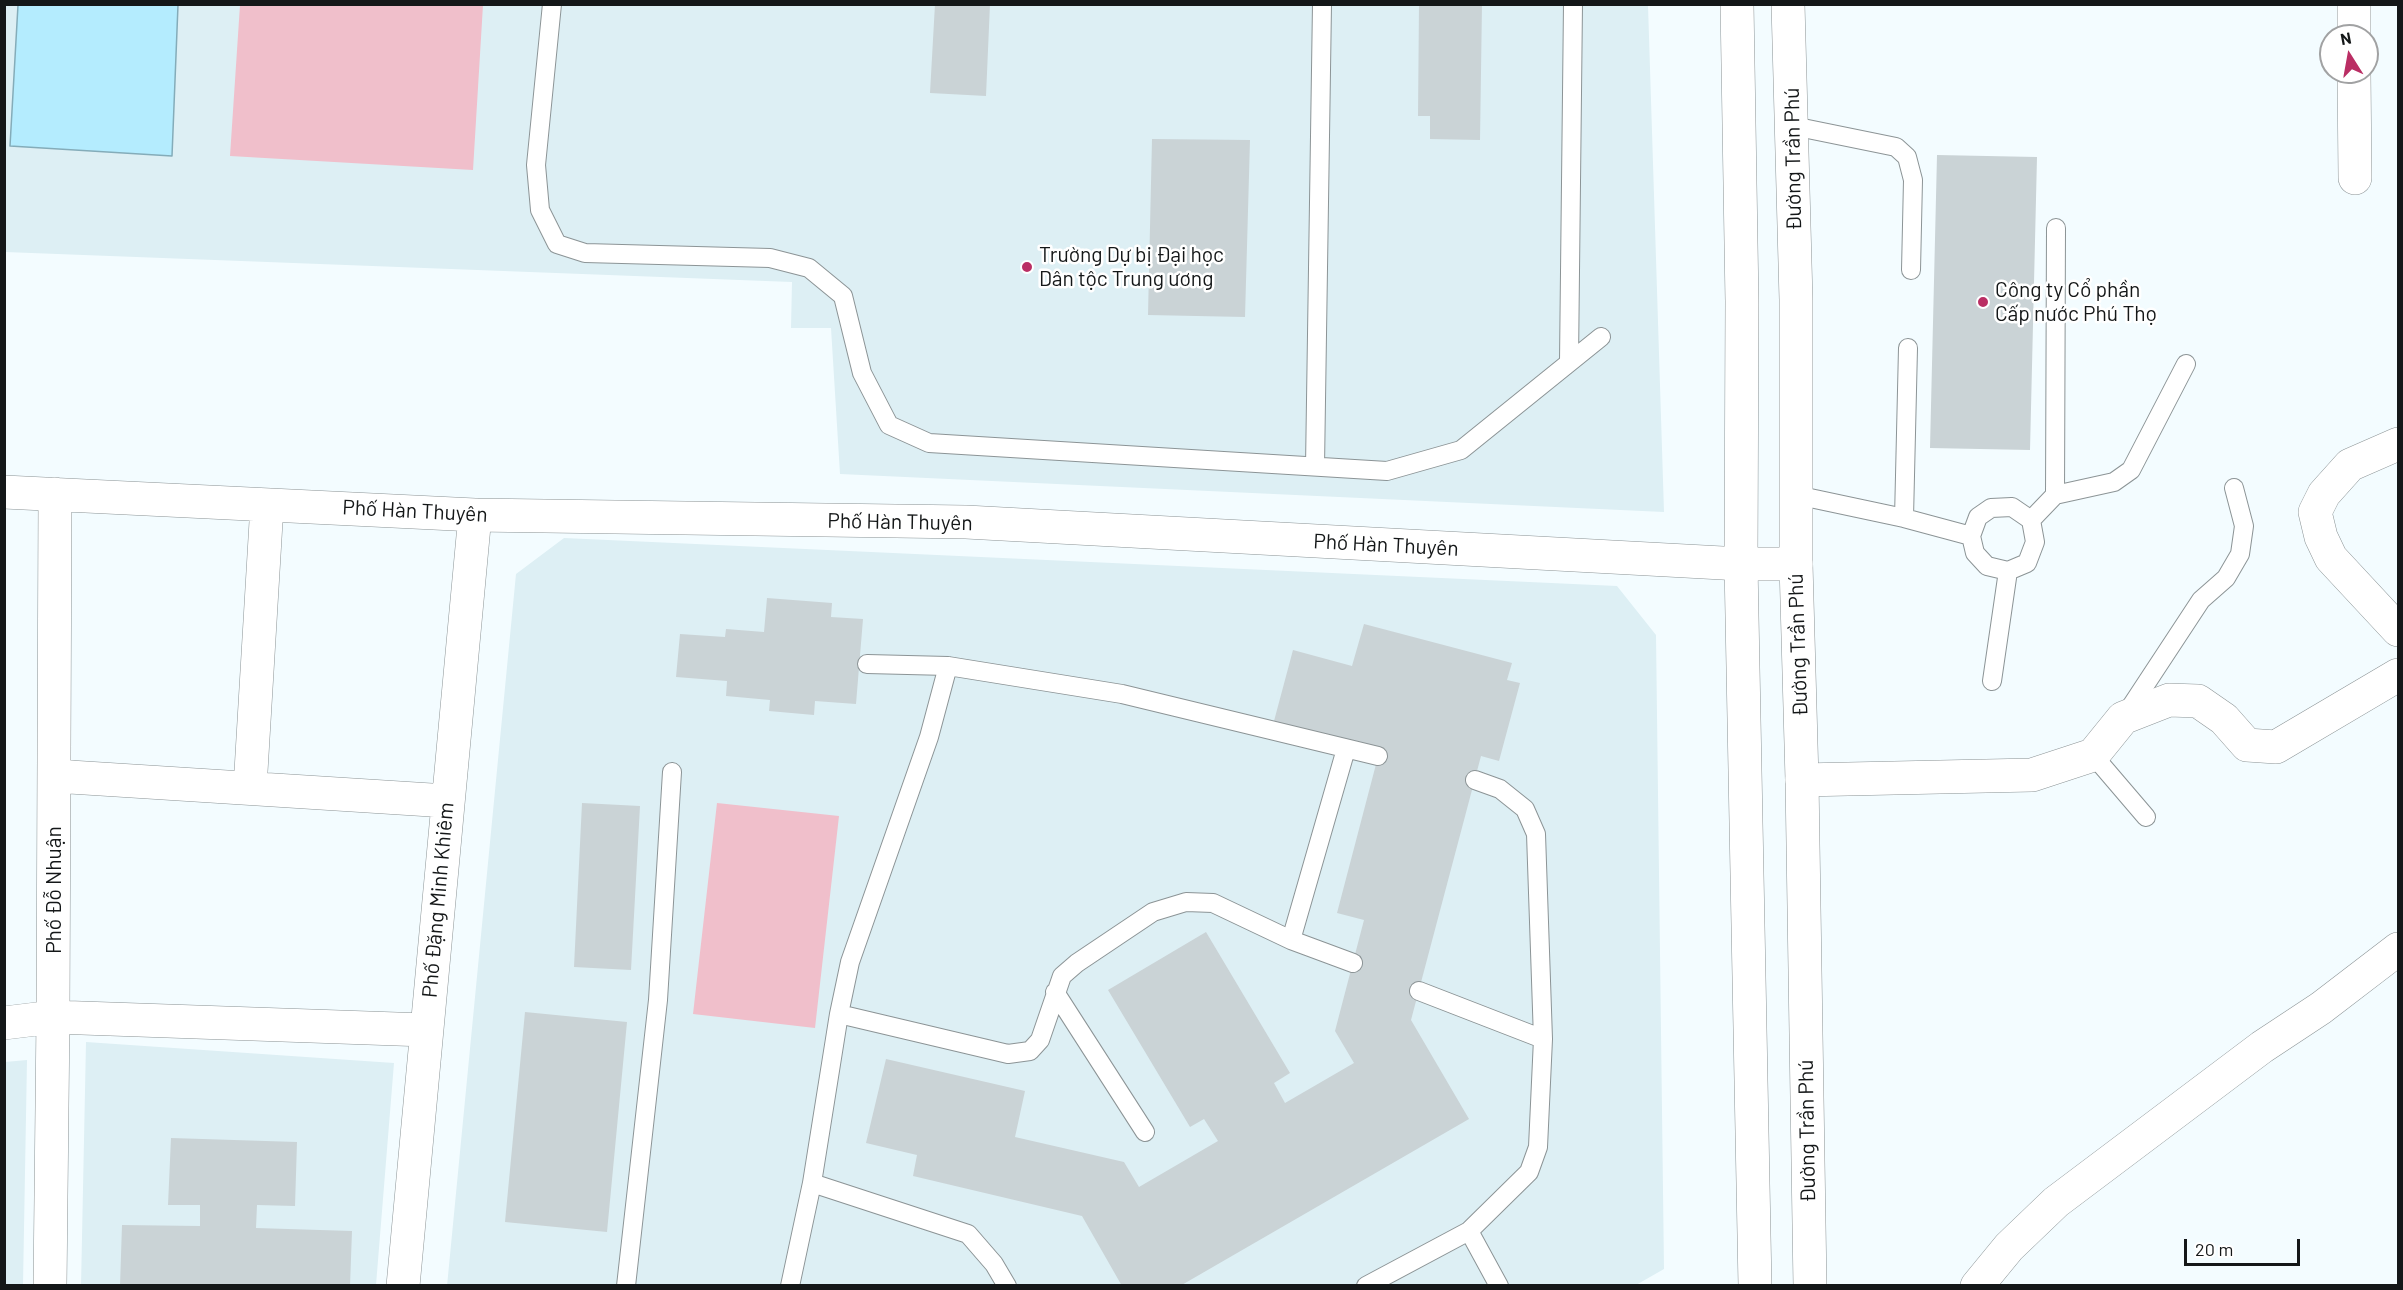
<!DOCTYPE html>
<html>
<head>
<meta charset="utf-8">
<style>
  body { margin:0 }
  #map { position:relative; width:2403px; height:1290px; overflow:hidden; background:#f3fcff; font-family:Barlow,sans-serif }
  canvas { display:block }
  .frame { position:absolute; inset:0; border:6px solid #141718; pointer-events:none }
  .north { position:absolute; left:2319px; top:24px; width:60px; height:60px; box-sizing:border-box; background:#fff; border:2px solid #a1a2a3; border-radius:50%; rotate:349deg; font-size:16px; font-weight:700; line-height:24px; text-align:center; color:#141718 }
  .north::after { content:''; display:block; margin:auto; width:21px; height:27px; background:#ba2e64; clip-path:polygon(50% 0,100% 100%,50% 72%,0 100%) }
  .scale { position:absolute; left:2184px; top:1239px; width:116px; height:27px; box-sizing:border-box; border:3px solid #141718; border-top:0; padding-left:8px; font-size:18px; line-height:21px; white-space:nowrap; color:#141718; -webkit-text-stroke:4px #fff; paint-order:stroke }
</style>
</head>
<body>
<div id="map">
<canvas width="2403" height="1290"></canvas>
<div class="frame"></div>
<div class="north">N</div>
<div class="scale">20 m</div>
</div>
<script>
const ctx = document.querySelector('canvas').getContext('2d');
ctx.lineJoin = 'round';
function fillPath(path, color) { ctx.fillStyle = color; ctx.fill(path, 'evenodd'); }
const toPath = rows => new Path2D(rows.map(r => 'M' + r).join(''));
function trace(path, color, width, dash) { ctx.strokeStyle = color; ctx.lineWidth = width; ctx.lineCap = dash ? 'butt' : 'round'; ctx.setLineDash(dash || []); ctx.stroke(path); }
function drawText(font, color, halo, rows, align = 'center') {
  ctx.font = font + ' Barlow,sans-serif'; ctx.lineWidth = 5; ctx.setLineDash([]); ctx.textBaseline = 'middle'; ctx.strokeStyle = halo; ctx.fillStyle = color; for (const [text, x, y, turn = 0] of rows) {
    ctx.save(); ctx.translate(x, y); ctx.rotate((+turn || 0) * Math.PI / 180); ctx.textAlign = isNaN(turn) ? turn : align; if (halo) ctx.strokeText(text, 0, 0); ctx.fillText(text, 0, 0); ctx.restore();
  }
}
fillPath(toPath([
  [5,5,1648,5,1664,512,840,474,831,328,791,328,792,282,5,252],
  [564,538,1617,586,1656,635,1664,1269,1636,1285,447,1286,516,574],
  [86,1042,394,1063,376,1285,81,1286],
  [27,1060,23,1285,5,1285,5,1062]
]), '#ddeff4');
fillPath(toPath([
  [240,5,483,5,473,170,230,156],
  [717,803,839,816,815,1028,693,1014]
]), '#f0bfcb');
const water = toPath([
  [18,5,178,5,172,156,10,146,18,5]
]);
fillPath(water, '#b4ecfe');
trace(water, '#84acb9', 1.5);
fillPath(toPath([
  [935,4,990,4,986,96,930,93],
  [1419,4,1482,4,1480,140,1430,139,1430,116,1418,116],
  [1152,139,1250,140,1245,317,1148,315],
  [1937,155,2037,157,2030,450,1930,448],
  [767,598,832,603,831,617,863,619,856,704,815,701,814,715,769,711,770,700,726,696,727,681,676,677,680,634,725,637,726,629,764,632],
  [1364,624,1512,663,1507,680,1520,683,1499,761,1481,756,1411,1020,1469,1119,1180,1286,1122,1286,1082,1216,913,1176,917,1155,866,1143,886,1059,1025,1091,1015,1137,1124,1162,1139,1187,1218,1141,1204,1119,1190,1127,1108,990,1206,932,1290,1073,1274,1083,1285,1103,1354,1063,1335,1031,1364,920,1337,913,1380,749,1274,721,1293,650,1352,666],
  [582,803,640,806,631,970,574,967],
  [525,1012,627,1022,607,1232,505,1222],
  [171,1138,297,1142,295,1206,257,1205,256,1228,352,1231,350,1286,120,1286,122,1225,200,1226,200,1205,168,1205]
]), '#cad3d6');
const lane = toPath([
  [552,4,536,165,540,210,557,244,585,253,770,258,809,268,843,296,862,373,889,425,929,443,1387,471,1461,450,1601,337],
  [1793,126,1896,147,1907,157,1913,180,1911,270],
  [1569,361,1573,4],
  [1315,466,1322,4],
  [1796,495,1904,518,1971,536],
  [2055,495,2114,482,2131,470,2186,364],
  [2012,507,2031,520,2035,542,2027,563,2008,571,1987,566,1975,553,1971,536,1978,517,1991,508,2012,507],
  [1904,518,1908,348],
  [2031,520,2055,495,2056,228],
  [867,664,948,666,1122,694,1378,756],
  [1992,681,2008,571],
  [2126,714,2201,600,2226,578,2240,554,2244,526,2234,488],
  [2093,755,2146,817],
  [1475,780,1500,789,1525,809,1536,834,1543,1039,1538,1147,1529,1172,1469,1231,1499,1286],
  [1291,940,1353,963],
  [1419,991,1543,1039],
  [1055,992,1145,1132],
  [839,1014,850,962,929,737,948,666],
  [626,1286,658,1000,672,772],
  [790,1286,812,1183],
  [1007,1286,994,1264,968,1234,812,1183,839,1014,1008,1054,1030,1051,1040,1040,1062,976,1077,963,1153,912,1186,902,1213,903,1291,940,1346,749],
  [1366,1286,1469,1231]
]);
const street = toPath([
  [2354,4,2354,36],
  [2354,72,2355,178],
  [2398,444,2350,465,2324,494,2315,512,2321,537,2331,558,2398,630],
  [4,492,475,515,966,522,1741,564,1796,564],
  [54,776,447,801],
  [1802,780,2032,775,2093,755,2123,718,2169,700,2198,701,2224,719,2247,745,2276,747,2398,675],
  [250,788,267,505],
  [4,1023,53,1017,426,1030],
  [50,1286,53,1017,55,494],
  [403,1286,475,515],
  [1977,1286,2009,1247,2056,1202,2262,1047,2321,1008,2398,949]
]);
const secondary = toPath([
  [1737,4,1742,302,1741,564,1755,1286],
  [1788,4,1796,300,1796,564,1802,780,1810,1286]
]);
trace(lane, '#8c9496', 20);
trace(street, '#8c9496', 34);
trace(secondary, '#8c9496', 34);
trace(lane, '#fff', 18);
trace(street, '#fff', 33);
trace(secondary, '#fff', 33);
for (const [x, y, r, color] of [
  [1027,267,6,"#ba2e64"],
  [1983,302,6,"#ba2e64"]
]) { const dot = new Path2D(); dot.arc(x, y, r, 0, 2 * Math.PI); ctx.fillStyle = color; ctx.fill(dot); trace(dot, '#fff', 2); }
drawText('21px', '#141718', '#fff', [
  ["Đường Trần Phú",1793,159,-91],
  ["Phố Hàn Thuyên",415,511,3],
  ["Phố Hàn Thuyên",900,522,1],
  ["Phố Hàn Thuyên",1386,545,3],
  ["Đường Trần Phú",1798,645,-92],
  ["Phố Đỗ Nhuận",54,890,-90],
  ["Phố Đặng Minh Khiêm",438,900,-85],
  ["Đường Trần Phú",1807,1131,-91]
]);
drawText('21px', '#141718', '#fff', [
  ["Trường Dự bị Đại học",1039,255],
  ["Dân tộc Trung ương",1039,279],
  ["Công ty Cổ phần",1995,290],
  ["Cấp nước Phú Thọ",1995,314]
], 'left');
</script>
</body>
</html>
